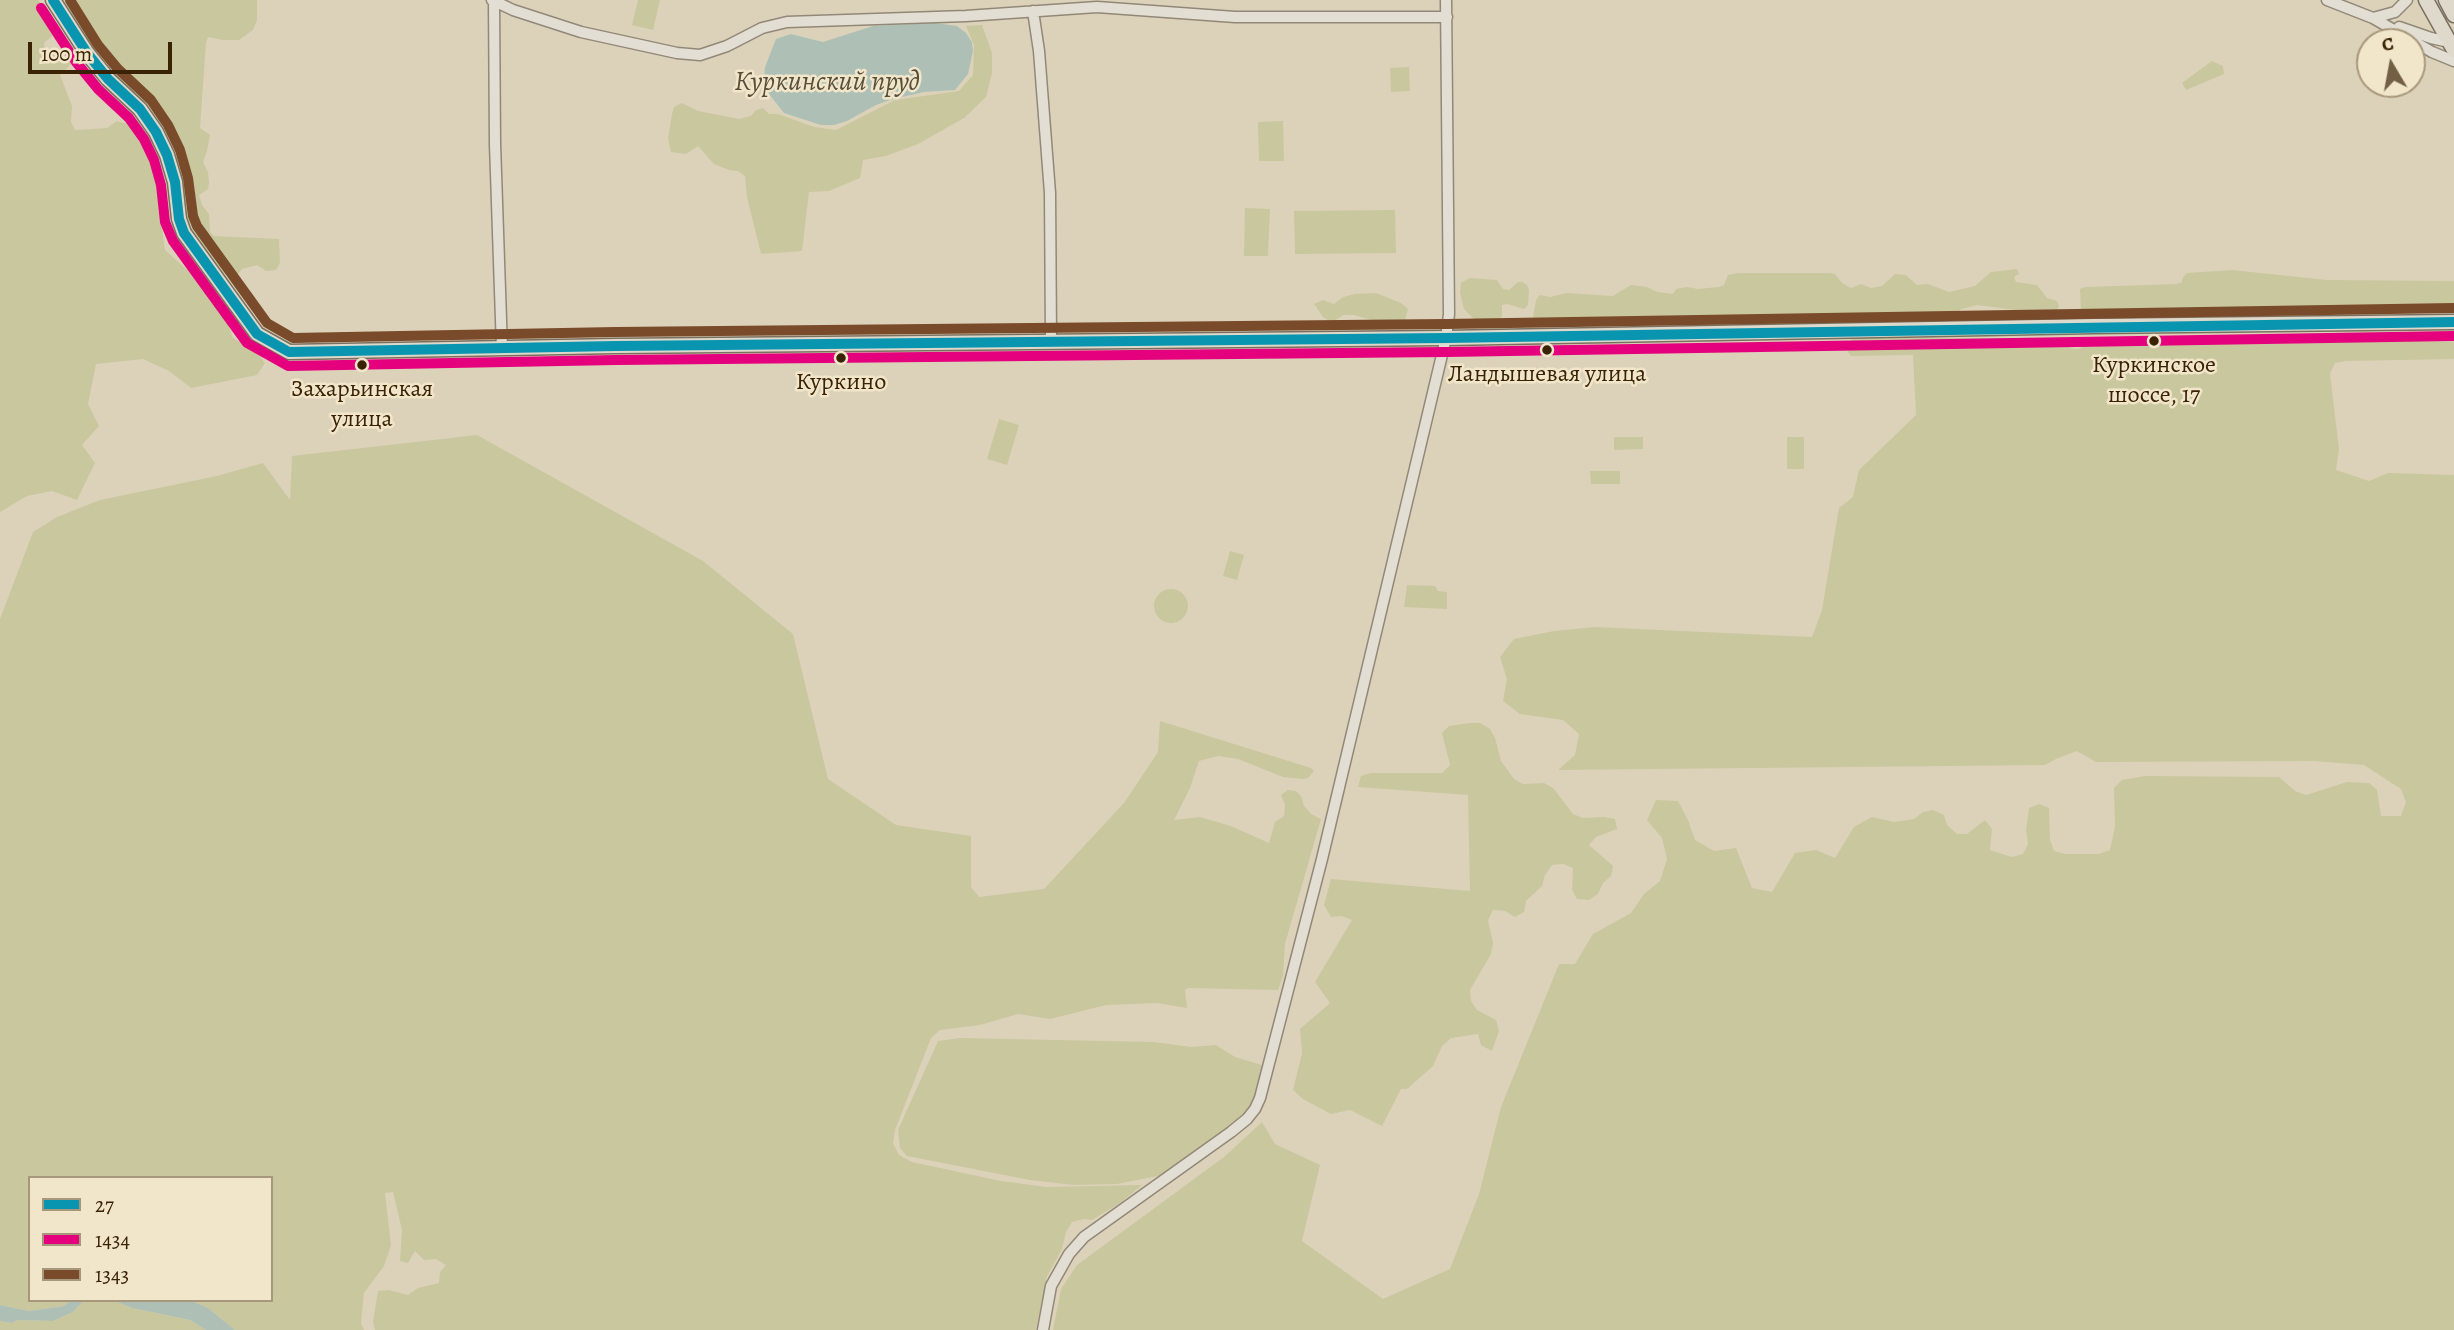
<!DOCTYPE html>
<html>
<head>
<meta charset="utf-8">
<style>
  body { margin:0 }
  #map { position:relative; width:2454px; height:1330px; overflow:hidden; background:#dcd2ba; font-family:Alegreya,serif }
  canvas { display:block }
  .legend { position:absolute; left:28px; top:1176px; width:245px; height:126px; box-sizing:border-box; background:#f1e6ca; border:2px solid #a8987b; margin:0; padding:9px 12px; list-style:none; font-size:21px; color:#3a2205 }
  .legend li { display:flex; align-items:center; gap:14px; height:35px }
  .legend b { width:35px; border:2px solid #a8987b }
  .north { position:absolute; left:2356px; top:28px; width:70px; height:70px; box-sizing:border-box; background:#f1e6ca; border:2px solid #a8987b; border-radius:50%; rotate:350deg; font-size:19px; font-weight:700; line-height:28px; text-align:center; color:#3a2205 }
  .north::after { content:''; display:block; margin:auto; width:24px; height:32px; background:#736044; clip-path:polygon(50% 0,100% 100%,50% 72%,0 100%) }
  .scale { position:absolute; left:28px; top:42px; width:144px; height:32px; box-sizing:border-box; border:4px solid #3a2205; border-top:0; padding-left:9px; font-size:21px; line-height:24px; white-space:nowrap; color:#3a2205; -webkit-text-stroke:5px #f1e6ca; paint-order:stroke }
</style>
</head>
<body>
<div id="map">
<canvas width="2454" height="1330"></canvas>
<ul class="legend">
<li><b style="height:9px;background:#0995b0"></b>27</li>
<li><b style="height:9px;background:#e5007d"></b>1434</li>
<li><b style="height:9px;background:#7a4b2a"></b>1343</li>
</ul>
<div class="north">С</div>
<div class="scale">100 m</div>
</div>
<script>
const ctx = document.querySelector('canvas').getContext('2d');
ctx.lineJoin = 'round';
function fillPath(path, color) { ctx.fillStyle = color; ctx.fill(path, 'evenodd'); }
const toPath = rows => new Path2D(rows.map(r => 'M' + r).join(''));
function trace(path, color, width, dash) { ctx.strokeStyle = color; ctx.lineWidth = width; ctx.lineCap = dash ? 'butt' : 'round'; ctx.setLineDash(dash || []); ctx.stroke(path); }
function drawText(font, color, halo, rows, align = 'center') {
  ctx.font = font + ' Alegreya,serif'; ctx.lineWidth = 5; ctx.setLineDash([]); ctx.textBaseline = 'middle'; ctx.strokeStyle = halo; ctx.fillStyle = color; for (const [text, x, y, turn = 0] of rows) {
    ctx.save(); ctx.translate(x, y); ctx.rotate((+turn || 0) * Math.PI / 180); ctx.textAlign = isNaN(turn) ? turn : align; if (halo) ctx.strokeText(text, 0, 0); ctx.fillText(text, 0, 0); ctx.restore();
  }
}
fillPath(toPath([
  [0,0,38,0,55,22,56,33,44,43,46,54,61,56,72,63,60,75,72,106,71,122,75,130,107,128,117,121,123,123,135,121,151,141,163,186,161,221,165,250,186,269,198,272,223,310,233,338,255,350,265,363,257,375,191,388,169,371,143,359,96,364,88,404,99,426,82,445,95,463,77,500,52,491,27,496,0,512],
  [63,0,257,0,257,20,253,30,239,40,223,40,208,37,206,43,200,128,210,135,207,151,203,162,208,172,209,183,208,189,199,195,202,205,209,214,210,232,214,236,279,239,280,263,276,270,266,271,257,265,242,269,235,278,220,272,201,247,187,222,173,144,164,128,149,109,109,70,78,27],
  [638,0,660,0,653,30,632,25],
  [982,25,992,53,992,73,986,97,964,118,918,144,886,156,863,160,860,178,829,191,809,192,802,251,761,254,747,197,745,176,738,171,729,170,714,164,698,146,686,154,671,152,668,138,672,114,674,107,682,103,698,111,739,119,751,116,756,110,763,108,769,114,778,114,814,127,836,130,895,100,959,91,973,75,974,45,966,26],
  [2212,61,2223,66,2224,74,2186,90,2182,83],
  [1409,67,1410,91,1391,92,1390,68],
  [1283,121,1284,161,1259,161,1258,122],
  [1245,208,1270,209,1268,256,1244,256],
  [1395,210,1396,253,1295,254,1294,211],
  [2017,269,2019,274,2014,277,2016,282,2037,285,2047,298,2057,301,2059,306,2054,315,1977,305,1962,309,1952,315,1941,318,1928,316,1541,322,1535,322,1533,317,1536,300,1540,295,1550,297,1567,293,1613,296,1631,285,1647,287,1657,292,1673,294,1676,289,1687,287,1698,289,1718,287,1724,285,1728,275,1738,273,1830,273,1835,274,1842,283,1851,288,1861,284,1871,288,1882,286,1895,274,1906,275,1917,285,1928,284,1949,292,1975,286,1991,272],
  [2232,270,2327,280,2454,281,2454,312,2086,314,2081,311,2080,289,2085,287,2177,284,2182,282,2183,277,2187,273],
  [1470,278,1497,280,1503,289,1509,290,1518,282,1523,282,1527,285,1529,290,1528,305,1524,309,1507,304,1502,305,1502,316,1497,320,1476,321,1464,309,1460,293,1461,283],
  [1376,293,1401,303,1408,309,1405,320,1399,322,1371,320,1354,315,1343,315,1334,321,1328,320,1323,317,1314,304,1323,300,1334,304,1343,297,1355,294],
  [1854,338,2063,338,2070,348,2076,349,2081,348,2089,341,2356,338,2454,342,2454,359,2346,361,2335,363,2330,374,2339,449,2336,470,2369,481,2388,473,2454,475,2454,1330,1053,1330,1061,1289,1077,1265,1224,1157,1262,1122,1275,1144,1320,1165,1302,1241,1383,1299,1450,1269,1479,1194,1501,1107,1559,964,1575,964,1593,934,1631,913,1644,894,1660,881,1667,859,1662,838,1647,820,1656,800,1678,801,1688,820,1695,840,1714,851,1736,848,1752,888,1772,892,1795,853,1816,850,1835,858,1854,827,1872,817,1894,822,1914,819,1923,812,1933,810,1944,815,1947,825,1957,834,1967,834,1985,820,1992,829,1990,850,2012,857,2023,854,2028,844,2026,830,2029,808,2039,804,2049,808,2050,840,2054,851,2065,854,2099,854,2110,850,2115,826,2114,788,2122,780,2145,776,2279,777,2295,791,2306,795,2347,782,2369,783,2377,790,2381,816,2401,816,2406,802,2401,789,2364,765,2314,761,2096,762,2077,751,2056,759,2045,765,1558,770,1575,755,1579,734,1563,720,1520,714,1503,701,1507,679,1500,657,1514,639,1554,631,1595,627,1812,637,1822,610,1839,508,1853,497,1859,470,1916,415,1913,355,1851,356,1848,352,1850,341],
  [999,419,1019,425,1007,465,987,459],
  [477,435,703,561,793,634,828,779,896,825,971,836,971,887,979,897,1044,889,1124,803,1158,752,1160,721,1311,768,1314,771,1308,778,1303,779,1283,777,1238,759,1218,756,1199,761,1190,788,1174,820,1200,817,1231,826,1269,843,1275,822,1284,816,1285,805,1281,795,1288,790,1296,791,1301,796,1304,806,1311,814,1321,819,1285,944,1283,976,1278,990,1188,988,1185,990,1187,1008,1157,1003,1106,1005,1050,1019,1018,1014,980,1025,940,1030,931,1038,895,1130,893,1143,899,1155,912,1162,1001,1181,1046,1187,1142,1185,1120,1203,1092,1220,1084,1219,1072,1222,1066,1232,1062,1249,1047,1276,1036,1330,375,1330,373,1322,378,1291,389,1290,408,1295,418,1288,439,1283,440,1272,446,1265,436,1259,424,1260,415,1251,408,1263,400,1261,402,1230,393,1192,385,1193,391,1245,384,1266,364,1293,361,1323,364,1330,235,1330,208,1308,190,1300,271,1300,271,1178,30,1178,30,1300,71,1300,64,1306,29,1311,0,1305,0,619,33,532,57,517,100,500,217,476,263,463,290,500,292,456],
  [1614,437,1643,437,1643,449,1614,450],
  [1787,437,1804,437,1804,469,1787,469],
  [1590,471,1620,471,1620,484,1591,484],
  [1230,551,1244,555,1237,580,1223,576],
  [1407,585,1435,586,1438,591,1447,592,1447,609,1404,607],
  '1154 606a17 17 0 1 1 34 0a17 17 0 1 1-34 0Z',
  [1470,723,1480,723,1490,729,1495,738,1501,761,1514,779,1523,784,1544,783,1553,788,1573,814,1583,818,1604,817,1615,819,1617,829,1596,837,1589,845,1613,866,1611,876,1603,883,1598,894,1589,900,1577,899,1572,890,1573,868,1563,864,1552,865,1545,875,1542,886,1526,901,1524,912,1515,917,1505,911,1493,910,1488,920,1493,943,1491,954,1470,990,1471,1001,1477,1010,1496,1020,1499,1031,1492,1051,1481,1045,1478,1034,1451,1038,1442,1046,1433,1066,1407,1089,1401,1089,1382,1126,1350,1110,1331,1114,1303,1099,1293,1090,1302,1053,1300,1029,1330,1003,1315,982,1352,920,1342,916,1331,917,1324,905,1331,879,1470,891,1468,795,1358,787,1361,776,1371,773,1442,773,1450,765,1442,733,1449,726],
  [960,1038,1154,1042,1191,1047,1216,1045,1235,1057,1265,1066,1260,1085,1251,1106,1242,1118,1168,1174,1117,1184,1074,1185,1030,1180,907,1156,900,1148,898,1130,938,1041],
  [84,1300,112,1300,132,1308,190,1320,206,1330,0,1330,0,1321,12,1323,17,1320,53,1321,73,1312]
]), '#c9c79e');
fillPath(toPath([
  [935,23,957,26,966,33,972,42,973,51,968,74,955,90,924,92,893,99,876,105,847,121,834,125,821,125,784,113,769,94,764,79,765,67,776,39,791,34,823,42,873,26],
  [71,1300,84,1300,73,1312,53,1321,17,1320,12,1323,0,1321,0,1305,29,1311,64,1306],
  [112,1300,190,1300,208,1308,235,1330,206,1330,190,1320,132,1308]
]), '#aec0b5');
const minor = toPath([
  [492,0,513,10,581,32,677,53,700,55,727,46,762,28,787,22,966,16,1097,7,1235,17,1447,17],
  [494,0,495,144,502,349],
  [2327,0,2373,18,2432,52,2454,61],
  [1033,11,1039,51,1050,193,1051,340],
  [2373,18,2395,12,2407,0],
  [2399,27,2431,38,2454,43],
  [1043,1330,1051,1286,1069,1254,1084,1237,1231,1132,1247,1119,1255,1109,1260,1098,1322,859,1446,338,1449,314,1446,0]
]);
const major = toPath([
  [53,0,87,53,108,79,140,109,156,132,167,155,175,182,179,219,184,233,257,334,289,352,616,346,1446,338,2094,326,2454,322],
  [2426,0,2454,50],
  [2446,0,2454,15]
]);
trace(minor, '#918877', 13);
trace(major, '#7a7060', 17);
trace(minor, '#e3ded3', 10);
trace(major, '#ded9cb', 14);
trace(toPath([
  [53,0,87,53,108,79,140,109,156,132,167,155,175,182,179,219,184,233,257,334,289,352,616,346,1446,338,2454,322]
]), '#0995b0', 10);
trace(toPath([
  [41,8,76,62,98,89,129,118,144,139,154,160,161,185,165,222,173,241,247,343,288,366,616,360,1446,352,2454,336]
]), '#e5007d', 10);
trace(toPath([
  [70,0,98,45,118,69,151,100,168,125,180,150,188,178,193,216,197,226,267,323,293,338,616,332,1446,324,2454,308]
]), '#7a4b2a', 10);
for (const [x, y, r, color] of [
  [2154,341,6,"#3a2205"],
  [1547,350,6,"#3a2205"],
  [841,358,6,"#3a2205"],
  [362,365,6,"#3a2205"]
]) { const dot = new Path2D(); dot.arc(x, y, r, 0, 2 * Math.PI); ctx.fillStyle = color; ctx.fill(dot); trace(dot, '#f1e6ca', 2.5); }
drawText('24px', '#3a2205', '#f1e6ca', [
  ["Куркинское",2154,366],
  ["шоссе, 17",2154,396],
  ["Ландышевая улица",1547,375],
  ["Куркино",841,383],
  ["Захарьинская",362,390],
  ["улица",362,420]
]);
drawText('italic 28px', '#574f39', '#f1e6ca', [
  ["Куркинский пруд",827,83]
]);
</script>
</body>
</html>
